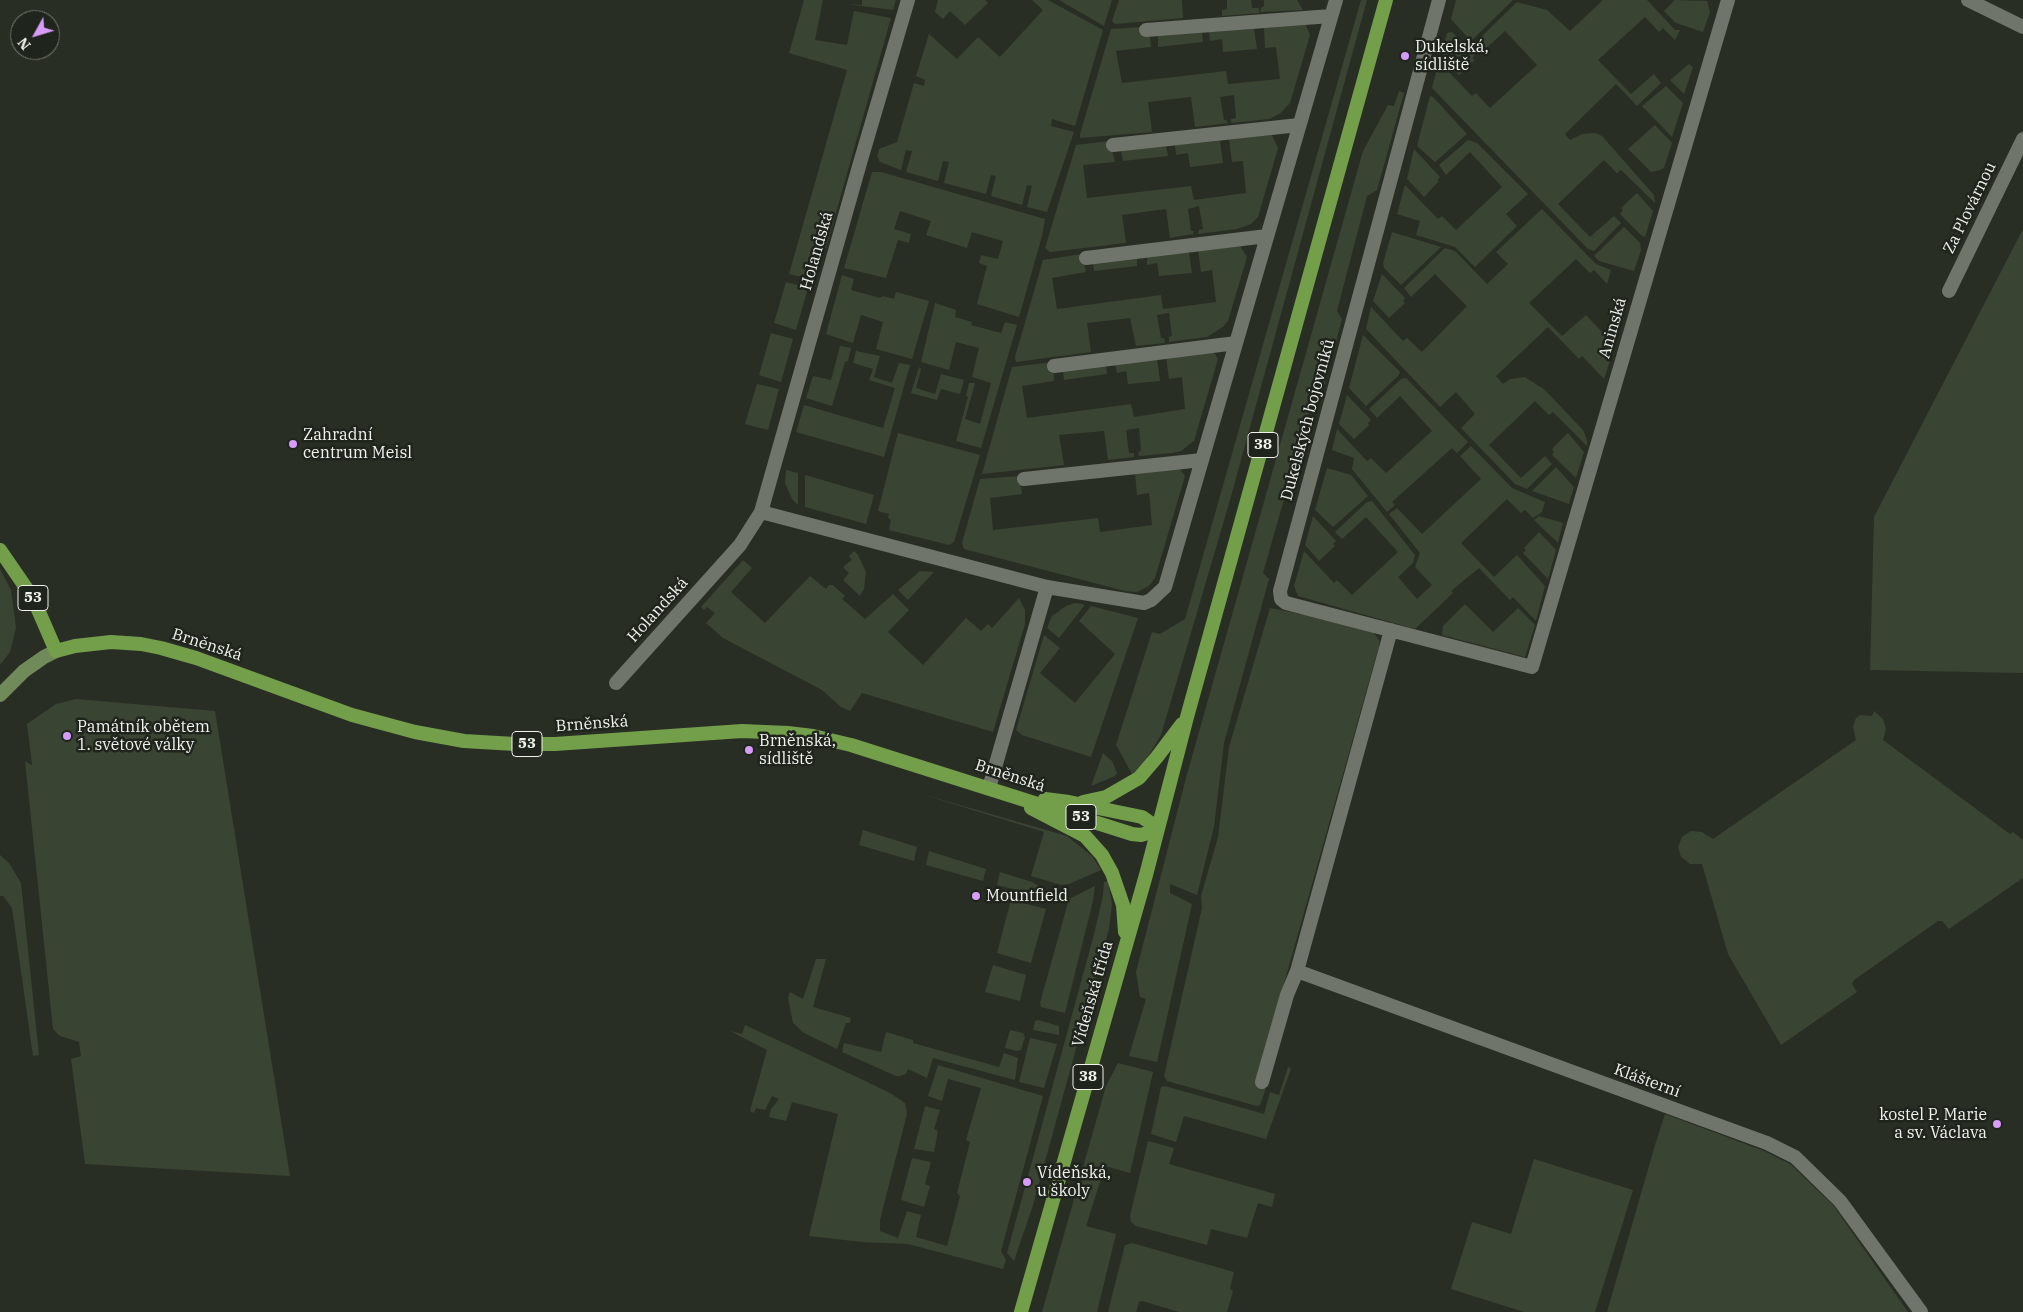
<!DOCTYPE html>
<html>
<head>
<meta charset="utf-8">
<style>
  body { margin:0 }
  #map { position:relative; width:2023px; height:1312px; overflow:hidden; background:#292e25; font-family:"IBM Plex Serif",serif }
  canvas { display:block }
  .north { position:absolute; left:10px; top:10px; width:50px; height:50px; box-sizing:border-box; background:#1f241c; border:1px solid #727670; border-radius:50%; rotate:231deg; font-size:14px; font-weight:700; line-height:20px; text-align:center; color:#eff2ed }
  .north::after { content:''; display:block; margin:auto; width:18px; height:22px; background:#d79bf9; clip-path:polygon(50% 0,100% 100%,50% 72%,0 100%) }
</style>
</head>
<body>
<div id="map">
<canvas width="2023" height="1312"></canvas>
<div class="north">N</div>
</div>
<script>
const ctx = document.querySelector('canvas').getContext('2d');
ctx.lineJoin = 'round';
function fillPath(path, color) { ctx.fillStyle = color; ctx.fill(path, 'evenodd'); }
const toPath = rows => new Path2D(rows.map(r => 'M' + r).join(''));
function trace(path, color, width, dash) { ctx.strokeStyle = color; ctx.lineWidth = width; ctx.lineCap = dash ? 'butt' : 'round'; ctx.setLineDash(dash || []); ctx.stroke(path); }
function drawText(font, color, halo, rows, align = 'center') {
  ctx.font = font + ' "IBM Plex Serif",serif'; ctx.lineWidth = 5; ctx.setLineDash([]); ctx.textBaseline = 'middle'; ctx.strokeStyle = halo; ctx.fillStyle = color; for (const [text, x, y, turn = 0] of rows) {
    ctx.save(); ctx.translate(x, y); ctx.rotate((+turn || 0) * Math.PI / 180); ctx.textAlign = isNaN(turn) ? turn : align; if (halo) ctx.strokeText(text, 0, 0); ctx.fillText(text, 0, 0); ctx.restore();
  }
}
fillPath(toPath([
  [804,0,823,0,815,40,847,45,854,11,891,18,826,248,821,247,811,279,789,274,847,70,789,53],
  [862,0,896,0,893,10,846,4,862,5],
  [938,0,985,0,988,3,965,25,950,11,943,19,935,12],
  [1032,0,1048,0,1103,30,1075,126,1052,119,1051,126,1074,132,1047,212,1027,207,1032,186,1027,185,1022,205,991,196,996,176,991,175,986,194,944,183,949,162,943,161,938,181,906,172,912,151,906,150,901,170,880,162,877,156,879,149,897,142,914,83,924,86,925,80,916,76,929,34,957,59,978,37,1000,57,1043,10],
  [1059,0,1112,0,1104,26],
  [1119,0,1182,0,1183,18,1115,24,1112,21],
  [1227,0,1251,0,1252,8,1259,8,1259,13,1222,16,1222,10,1227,9],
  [1264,0,1297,0,1303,10,1260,12,1261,8,1264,6],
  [1361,0,1367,0,1230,500,1161,735,1144,763,1132,774,1116,745,1152,632,1160,634,1185,619],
  [1456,0,1513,0,1471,41,1451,19],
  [1603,0,1647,0,1675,30,1680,30,1675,40,1663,28,1659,32,1645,17,1598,60,1631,94,1654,74,1661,83,1637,106,1616,84,1565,134,1570,140,1582,134,1595,133,1602,136,1654,195,1655,203,1621,170,1617,173,1604,160,1558,204,1590,237,1614,216,1621,223,1594,251,1588,249,1432,88,1439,62,1472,96,1476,93,1490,108,1537,65,1505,31,1481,53,1474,44,1517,2,1547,10,1570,31],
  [1675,0,1707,1,1710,12,1703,32,1676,23,1664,11],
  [1306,25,1310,35,1290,103,1281,113,1269,119,1231,123,1231,119,1236,118,1234,95,1220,97,1224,120,1226,120,1228,123,1195,127,1191,97,1148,102,1152,132,1080,138,1080,134,1111,29,1143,27,1145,37,1150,36,1151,47,1116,51,1122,83,1226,71,1228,84,1280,79,1276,47,1265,48,1264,28],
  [1254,29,1257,49,1223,52,1222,39,1210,41,1209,32],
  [1452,32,1475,55,1472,58,1475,60,1459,75,1441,56,1447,33],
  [1202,33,1203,42,1158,47,1158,36],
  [1689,64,1693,67,1684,94,1670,80],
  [1666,86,1683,103,1672,137,1642,106],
  [1399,91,1404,93,1377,190,1367,196,1337,311,1342,319,1324,387,1314,394,1263,573,1269,579,1224,743,1214,827,1197,895,1170,884,1170,893,1192,904,1157,1062,1129,1056,1146,999,1140,997,1136,972,1186,778,1363,151,1388,105,1394,106],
  [1430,96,1433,97,1467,134,1435,162,1417,146],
  [1655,125,1672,143,1664,168,1660,170,1651,172,1628,149],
  [1272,135,1278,148,1258,217,1251,224,1237,229,1198,234,1199,230,1203,229,1199,206,1188,209,1191,231,1194,231,1193,234,1170,238,1166,209,1122,215,1126,243,1050,252,1045,248,1076,145,1110,141,1115,162,1083,165,1087,198,1191,186,1194,200,1246,193,1243,161,1232,162,1229,139],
  [1468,140,1477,143,1528,194,1506,214,1517,226,1475,267,1455,247,1416,235,1420,221,1397,214,1405,185,1438,219,1442,216,1456,230,1502,187,1470,152,1446,175,1439,165],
  [1220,141,1223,163,1190,167,1188,153,1176,155,1175,145],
  [1166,146,1168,156,1123,161,1121,150],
  [1414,149,1440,177,1437,180,1439,181,1424,197,1407,179],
  [872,172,881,172,1045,219,1042,236,1019,317,977,304,987,266,979,263,981,255,998,259,1003,241,972,232,967,248,926,235,931,221,900,211,894,229,911,234,909,243,898,240,886,278,844,268],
  [1637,193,1653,211,1645,237,1641,235,1620,214,1623,210,1621,208],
  [1542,209,1596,264,1611,270,1607,284,1594,270,1590,273,1576,259,1529,303,1562,336,1586,315,1615,346,1604,379,1582,356,1579,359,1548,327,1496,376,1503,384,1510,379,1525,377,1545,390,1583,430,1587,440,1587,446,1553,412,1549,415,1535,401,1489,445,1521,478,1545,456,1552,464,1527,489,1515,484,1461,428,1475,414,1456,392,1440,407,1366,329,1371,307,1403,341,1407,338,1422,352,1467,306,1435,274,1411,297,1404,288,1445,248,1455,251,1487,284,1508,264,1496,252],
  [1624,227,1640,243,1641,250,1634,271,1599,261,1594,256],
  [2023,229,2023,673,1870,670,1874,517],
  [1392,232,1441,247,1401,285,1384,268,1383,263],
  [1240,246,1247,257,1228,321,1224,326,1207,337,1169,342,1169,337,1172,336,1169,313,1157,315,1161,338,1164,338,1165,343,1136,346,1130,318,1087,323,1091,352,1016,362,1015,357,1043,260,1082,254,1086,272,1052,278,1057,309,1161,295,1163,309,1216,302,1212,270,1201,272,1198,250],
  [1189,252,1192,273,1159,276,1157,263,1147,265,1147,256],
  [1137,258,1137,266,1094,271,1093,263],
  [1382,274,1405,298,1403,301,1405,303,1389,318,1373,301],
  [842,275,854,279,851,290,880,298,883,296,894,299,896,292,929,301,912,359,876,349,883,322,861,315,853,343,826,334],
  [786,282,808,288,796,330,774,323],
  [935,303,956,310,955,317,972,322,971,325,1001,333,1005,322,1017,325,981,448,956,441,968,397,966,396,969,383,975,383,965,419,980,424,991,383,972,377,979,348,956,342,949,370,921,362],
  [771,333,793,339,781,382,759,375],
  [1363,335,1400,372,1398,376,1366,406,1349,388],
  [840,346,851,348,848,361,845,362,832,406,806,398,813,376,831,380],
  [856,351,880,356,874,377,892,383,899,363,910,365,884,457,796,432,804,405,883,428,895,388,869,380,873,369,853,363],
  [1213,351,1218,359,1194,441,1181,451,1173,453,1139,456,1138,452,1141,451,1139,428,1126,430,1129,453,1134,453,1134,457,1108,460,1104,431,1059,435,1064,465,982,474,1012,367,1053,362,1054,381,1022,386,1027,418,1131,404,1134,417,1185,409,1182,377,1169,379,1166,357],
  [1157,358,1160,381,1128,384,1126,371,1117,373,1115,364],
  [1106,366,1107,374,1064,380,1063,371],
  [919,367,921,369,916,388,935,394,941,374,964,380,960,394,941,389,937,400,911,393],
  [1406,378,1468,442,1457,453,1452,448,1392,502,1395,505,1387,512,1352,469,1354,458,1332,450,1337,429,1367,461,1371,458,1386,473,1432,431,1400,396,1377,418,1369,409,1401,379],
  [757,384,779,389,768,430,745,424],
  [1347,395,1371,420,1368,423,1369,425,1354,439,1339,424],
  [898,433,980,455,954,542,949,545,889,530,891,520,888,518,889,514,878,511],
  [1568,433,1584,452,1576,478,1552,455,1554,452,1552,449],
  [1471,446,1512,488,1545,502,1542,512,1533,518,1525,510,1521,513,1507,499,1461,543,1494,577,1517,555,1545,586,1536,621,1513,597,1510,600,1479,568,1451,591,1453,593,1415,629,1298,596,1294,586,1304,551,1334,583,1337,580,1352,595,1398,552,1366,517,1342,539,1335,532,1367,502,1372,501,1415,555,1413,563,1398,577,1417,599,1432,585,1415,567,1420,553,1389,514,1397,508,1422,534,1481,479,1460,456],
  [1556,467,1574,487,1569,504,1532,491],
  [1179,468,1185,476,1155,578,1149,586,1137,592,1125,591,964,549,962,543,980,479,1020,476,1022,494,990,498,993,530,1098,518,1100,532,1152,525,1149,493,1137,495,1135,473],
  [1327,468,1351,475,1368,496,1333,527,1315,510],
  [786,470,798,473,798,505,792,499,785,483],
  [805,475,874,495,866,524,805,507],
  [1313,516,1336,541,1333,544,1335,546,1319,561,1305,545],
  [1539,516,1563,523,1558,543,1534,520],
  [1539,532,1556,550,1548,579,1523,553,1526,550,1524,548],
  [854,551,858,555,866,572,864,589,860,596,843,580,849,573,844,568,844,566,852,560,849,556],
  [743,560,752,568,731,592,765,623,810,576,826,589,829,585,833,585,845,596,842,599,865,619,893,594,909,610,888,632,923,665,966,618,981,631,988,624,992,628,1019,598,1025,610,1025,624,993,732,862,693,850,711,841,707,822,690,723,638,706,623,715,613,707,607,704,610,701,607],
  [0,569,11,590,16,628,10,652,0,665],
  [920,571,934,572,908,600,898,590],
  [1075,603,1083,604,1084,606,1059,638,1047,628,1052,616,1066,606],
  [1465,604,1493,632,1518,608,1535,625,1525,657,1442,635,1443,626],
  [1091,606,1138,618,1091,757,1022,735,1016,730,1044,635,1060,648,1040,673,1075,703,1115,654,1079,621],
  [1270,608,1321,618,1373,632,1379,640,1379,646,1256,1083,1266,1088,1260,1105,1257,1106,1167,1081,1164,1076,1202,908,1201,896,1218,837,1229,747],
  [76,699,215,711,290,1176,85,1164,71,1059,81,1056,79,1042,60,1036,53,1029,25,761,32,765,27,724,56,704],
  [1874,711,1883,719,1886,729,1883,740,2010,834,2013,832,2023,840,2023,878,1949,929,1942,921,1938,921,1854,980,1852,984,1857,992,1781,1045,1728,954,1702,864,1690,864,1681,857,1678,847,1682,837,1691,831,1702,832,1713,839,1856,740,1853,727,1856,718,1860,715,1872,716],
  [1103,753,1112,761,1117,773,1115,776,1091,786],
  [918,793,1067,836,1092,856,1101,870,1069,884,1061,885,1031,876,1044,832],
  [863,830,917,847,914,861,859,845],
  [929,851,986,869,983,881,926,865],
  [0,855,9,863,21,883,39,1055,33,1056,12,908,3,896,0,896],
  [1000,872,1032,882,1044,889,1048,898,997,885],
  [1108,881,1112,904,1109,929,1033,1205,1014,1261,1007,1253,1093,938,1103,896,1104,882],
  [1095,886,1093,901,1065,1013,1041,1007,1040,1003,1069,899],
  [1011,900,1046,909,1031,963,997,953],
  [816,959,826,959,813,1007,851,1018,850,1023,846,1023,837,1049,804,1033,793,1023,788,998,790,992,803,999],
  [993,965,1026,975,1020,1001,985,992],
  [1038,1020,1059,1026,1059,1035,1033,1030,1035,1021],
  [745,1025,859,1078,890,1093,905,1103,907,1114,880,1220,880,1231,898,1238,907,1211,921,1215,916,1237,947,1246,960,1196,957,1193,970,1142,966,1140,981,1088,948,1079,942,1101,928,1096,938,1065,1043,1096,1001,1251,1006,1260,1003,1269,908,1244,862,1242,809,1236,838,1114,792,1102,786,1121,769,1117,771,1109,779,1099,772,1096,765,1110,756,1108,754,1113,750,1111,767,1050,730,1031,742,1034],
  [1010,1030,1023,1033,1025,1037,1021,1050,1017,1051,1005,1048],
  [886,1032,913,1040,913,1043,999,1067,1004,1053,1018,1058,1015,1080,933,1058,927,1078,908,1069,906,1074,901,1076,896,1076,842,1052,844,1043,881,1052],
  [1030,1038,1057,1044,1044,1088,1019,1082],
  [1118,1063,1153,1072,1130,1173,1105,1166,1086,1226,1116,1234,1097,1312,1042,1312,1106,1086],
  [1288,1067,1291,1069,1266,1139,1184,1116,1176,1142,1151,1134,1161,1087,1165,1086,1264,1114,1270,1092,1279,1095],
  [925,1106,940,1110,934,1129,938,1131,934,1152,914,1149],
  [1665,1114,1764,1151,1790,1164,1833,1205,1908,1312,1607,1312,1655,1145],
  [1148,1141,1174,1148,1169,1164,1275,1194,1272,1207,1258,1203,1247,1238,1211,1229,1207,1245,1136,1226,1131,1222,1130,1216],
  [912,1158,931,1162,925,1184,930,1186,924,1207,901,1200],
  [1534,1159,1633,1190,1595,1312,1524,1312,1451,1289,1472,1222,1511,1234],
  [1132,1243,1234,1272,1230,1289,1233,1291,1227,1312,1179,1312,1142,1301,1139,1302,1136,1312,1108,1312,1125,1245]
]), '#3a4433');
trace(toPath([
  [1439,0,1280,591,1281,599,1286,603,1532,667,1728,0],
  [1146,30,1331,16],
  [1113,145,1299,125],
  [1086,258,1267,236],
  [1949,291,2023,139],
  [1054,366,1236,343],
  [1024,479,1202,460],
  [761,512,1047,587,1144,603,1151,600,1165,587,1336,0],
  [616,683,740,545,761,512,860,163,908,0],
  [989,788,1047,587],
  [1297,971,1767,1143,1795,1157,1840,1201,1921,1312],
  [1262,1082,1287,995,1297,971,1391,630]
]), '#6f756b', 14);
trace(toPath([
  [1968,0,2023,27]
]), '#6f756b', 14);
trace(toPath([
  [0,695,24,671,44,657,56,651]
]), '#718a5a', 14);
trace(toPath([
  [0,550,33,598,56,651,75,646,111,642,141,644,161,648,196,658,352,715,415,732,464,741,515,744,555,744,742,731,788,733,813,736,851,745,1132,834,1141,835,1157,830],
  [1045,799,1069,802,1142,817,1152,824,1157,830],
  [1083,802,1106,797,1139,778,1157,757,1182,724],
  [1031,808,1085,836,1102,855,1112,873,1123,905,1125,932],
  [1021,1312,1146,875,1187,717,1386,0]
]), '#739e4a', 14);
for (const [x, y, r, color] of [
  [1405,56,5,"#d79bf9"],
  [293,444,5,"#d79bf9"],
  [67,736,5,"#d79bf9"],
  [749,750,5,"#d79bf9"],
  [976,896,5,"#d79bf9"],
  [1997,1124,5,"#d79bf9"],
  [1027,1182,5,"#d79bf9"]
]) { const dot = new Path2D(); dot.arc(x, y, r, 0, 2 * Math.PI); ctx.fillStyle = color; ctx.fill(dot); trace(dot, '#1f241c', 2); }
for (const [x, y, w] of [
  [1263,445,30],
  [33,598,30],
  [527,744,30],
  [1081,817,30],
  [1088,1077,30]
]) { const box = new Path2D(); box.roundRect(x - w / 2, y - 12.5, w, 25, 4); ctx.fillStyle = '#1f241c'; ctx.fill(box); trace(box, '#eff2ed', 1); }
drawText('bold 15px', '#eff2ed', null, [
  ["38",1263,445],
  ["53",33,598],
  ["53",527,744],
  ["53",1081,817],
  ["38",1088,1077]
]);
drawText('16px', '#eff2ed', '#1f241c', [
  ["Dukelská,",1415,47],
  ["sídliště",1415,65],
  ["Zahradní",303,435],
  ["centrum Meisl",303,453],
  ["Památník obětem",77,727],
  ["1. světové války",77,745],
  ["Brněnská,",759,741],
  ["sídliště",759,759],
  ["Mountfield",986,896],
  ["kostel P. Marie",1987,1115,"right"],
  ["a sv. Václava",1987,1133,"right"],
  ["Vídeňská,",1037,1173],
  ["u školy",1037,1191]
], 'left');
drawText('16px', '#eff2ed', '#1f241c', [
  ["Za Plovárnou",1970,208,-64],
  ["Holandská",817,251,-74],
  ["Aninská",1613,328,-74],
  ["Dukelských bojovníků",1308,420,-75],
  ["Holandská",658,610,-48],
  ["Brněnská",207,645,18],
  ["Brněnská",592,724,-4],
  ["Brněnská",1010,776,18],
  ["Vídeňská třída",1093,994,-74],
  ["Klášterní",1647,1081,20]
]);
</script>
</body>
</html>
